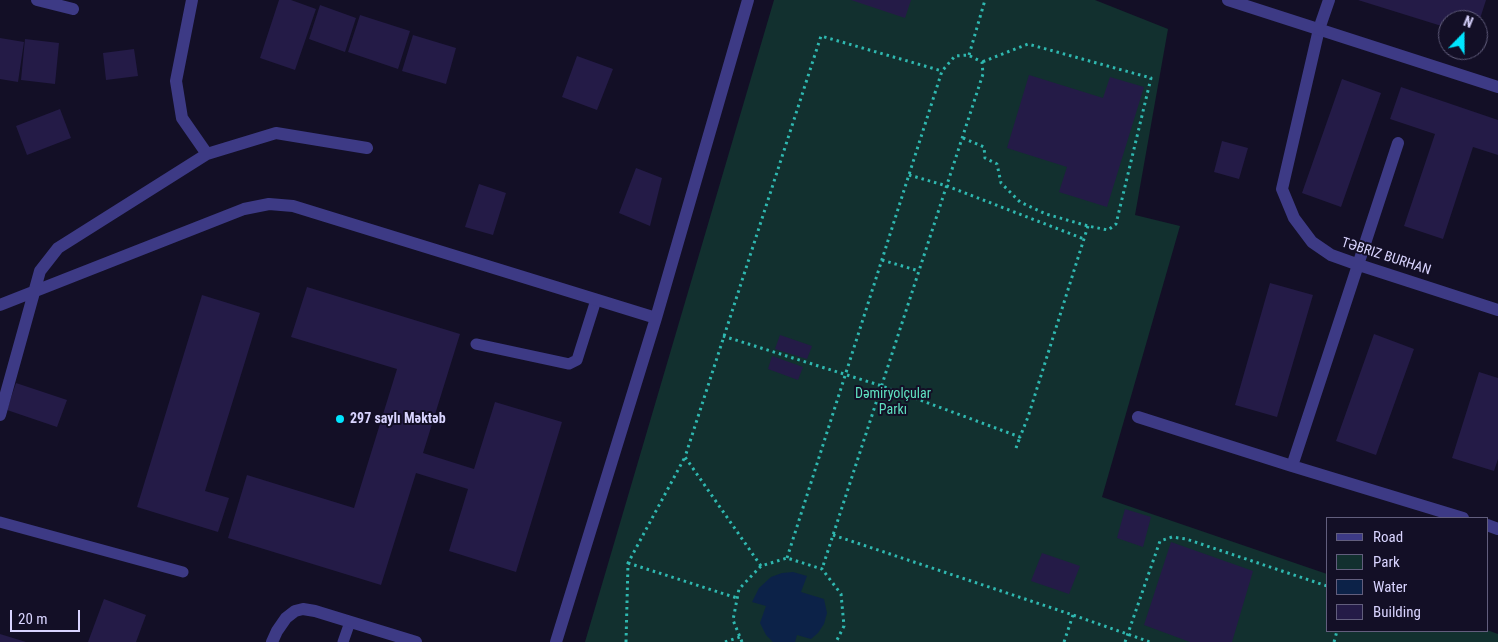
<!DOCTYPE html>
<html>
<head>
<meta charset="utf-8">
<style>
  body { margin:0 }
  #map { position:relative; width:1498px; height:642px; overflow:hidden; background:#130f26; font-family:"Roboto Condensed",sans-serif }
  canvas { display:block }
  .legend { position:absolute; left:1326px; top:517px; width:162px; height:115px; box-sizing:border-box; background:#130f26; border:1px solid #625e7d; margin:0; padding:6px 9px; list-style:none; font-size:15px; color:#d9d4ff }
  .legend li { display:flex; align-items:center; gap:10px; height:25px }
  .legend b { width:25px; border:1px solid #625e7d }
  .north { position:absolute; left:1438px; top:10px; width:50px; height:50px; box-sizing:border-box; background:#130f26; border:1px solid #625e7d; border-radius:50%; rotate:22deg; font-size:14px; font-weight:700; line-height:20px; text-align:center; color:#d9d4ff }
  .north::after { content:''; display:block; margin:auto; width:18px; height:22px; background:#00e5ff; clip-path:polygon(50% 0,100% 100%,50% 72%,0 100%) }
  .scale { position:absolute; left:10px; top:610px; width:70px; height:22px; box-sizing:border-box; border:2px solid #d9d4ff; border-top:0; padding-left:6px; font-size:15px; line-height:18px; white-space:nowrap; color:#d9d4ff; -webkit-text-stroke:4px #130f26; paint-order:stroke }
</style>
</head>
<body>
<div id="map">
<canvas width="1498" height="642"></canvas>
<ul class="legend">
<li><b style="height:6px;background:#3d3a85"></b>Road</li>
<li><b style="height:14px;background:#12302f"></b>Park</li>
<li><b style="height:14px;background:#0c2248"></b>Water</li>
<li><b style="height:14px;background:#241b47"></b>Building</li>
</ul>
<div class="north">N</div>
<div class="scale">20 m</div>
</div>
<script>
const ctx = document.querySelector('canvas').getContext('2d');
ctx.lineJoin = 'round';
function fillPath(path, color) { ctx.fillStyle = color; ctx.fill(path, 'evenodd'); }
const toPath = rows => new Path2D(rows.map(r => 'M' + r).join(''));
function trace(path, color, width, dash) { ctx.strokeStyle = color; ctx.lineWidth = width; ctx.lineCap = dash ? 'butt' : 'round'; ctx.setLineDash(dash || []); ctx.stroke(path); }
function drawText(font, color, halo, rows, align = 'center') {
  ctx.font = font + ' "Roboto Condensed",sans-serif'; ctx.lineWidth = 4; ctx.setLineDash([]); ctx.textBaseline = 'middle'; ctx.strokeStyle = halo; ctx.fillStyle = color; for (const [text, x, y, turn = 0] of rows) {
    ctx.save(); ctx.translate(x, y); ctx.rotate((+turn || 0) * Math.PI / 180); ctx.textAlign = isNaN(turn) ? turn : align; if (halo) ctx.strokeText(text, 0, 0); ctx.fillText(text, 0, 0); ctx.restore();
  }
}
fillPath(toPath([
  [774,0,1095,0,1168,29,1135,215,1180,226,1102,497,1327,574,1327,631,1487,631,1487,630,1498,634,1498,642,585,642]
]), '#12302f');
fillPath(toPath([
  [793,572,807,576,801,592,824,599,827,613,824,624,818,633,811,639,797,635,795,642,773,642,766,635,760,623,766,606,752,602,759,588,771,577,782,573]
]), '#0c2248');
fillPath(toPath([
  [279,0,291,0,316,9,295,70,260,58],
  [851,0,911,0,905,18],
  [1358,0,1486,0,1478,25,1478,20,1448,20,1448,28],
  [320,5,356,18,345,52,309,39],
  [360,15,410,31,398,69,348,52],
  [413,35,456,48,446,84,402,71],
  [0,38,24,42,18,82,0,79],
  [25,39,59,43,55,84,21,80],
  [134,49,138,76,106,80,103,53],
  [577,56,613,69,597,110,562,97],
  [1029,75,1103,98,1110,77,1144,87,1107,207,1059,192,1067,167,1007,148],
  [1342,79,1381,93,1341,207,1302,193],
  [1401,87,1498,120,1498,155,1473,147,1443,239,1404,226,1435,134,1390,119],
  [60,109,71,138,27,155,16,126],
  [1222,141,1248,148,1239,179,1214,172],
  [636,168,662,178,650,226,619,213],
  [479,184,506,193,493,235,465,227],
  [1270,283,1313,295,1277,417,1235,405],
  [307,287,460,334,423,453,474,469,495,402,562,422,516,572,449,551,468,489,416,473,381,585,228,538,247,475,354,508,397,369,291,337],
  [202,295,260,313,205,491,229,498,218,532,137,507],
  [1374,334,1414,349,1376,455,1336,441],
  [780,335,812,346,807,359,775,349],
  [772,356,803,367,798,380,768,369],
  [1479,372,1498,378,1498,459,1494,471,1452,458],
  [16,383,67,400,57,427,7,410],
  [1125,509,1151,517,1143,547,1117,538],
  [1171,542,1253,571,1232,642,1190,642,1144,625],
  [1042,553,1080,566,1069,594,1031,581],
  [104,599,146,615,136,642,88,642],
  [0,634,26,642,0,642]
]), '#241b47');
trace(toPath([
  [969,55,985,0],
  [963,138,984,147,985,158,997,164,1001,183,1020,202,1046,214,1088,226,1108,230,1116,224,1151,78,1028,44,982,62],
  [909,175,947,186,1084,239],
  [882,260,919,271],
  [723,336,882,386,1020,437,1028,417,1088,226],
  [1016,448,1020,437],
  [833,535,1073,615,1150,642],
  [787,558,942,71,955,56,968,55,982,62,983,74,822,569],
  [628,563,737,598],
  [761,566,685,457,821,36,942,71],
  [626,642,628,563,685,457],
  [725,642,740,637],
  [742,642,733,620,739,589,761,566,787,558,822,569,841,594,844,626,836,642],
  [1064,642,1073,615],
  [1125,642,1160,541,1172,537,1186,539,1327,586],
  [1334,642,1337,631]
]), '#2fb8b0', 3, [2.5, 4]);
trace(toPath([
  [476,344,569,364,577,360,596,300],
  [0,522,183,572],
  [343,642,350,622]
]), '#3d3a85', 11);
trace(toPath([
  [37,0,73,9],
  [192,0,176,81,182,118,207,154],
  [1329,0,1319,29,1282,189,1294,218,1312,242,1331,255,1359,265,1498,310],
  [1398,143,1292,466,1463,518],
  [0,305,244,209,269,204,293,206,656,318],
  [0,415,40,271,58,248,207,154,276,133,367,148],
  [1138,417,1292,466],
  [1487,525,1498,529],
  [272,642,277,631,286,618,295,611,303,609,315,611,416,642],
  [556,642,656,318,748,0]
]), '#3d3a85', 12);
trace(toPath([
  [1228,0,1498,87]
]), '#3d3a85', 12);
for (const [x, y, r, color] of [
  [340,419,5,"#00e5ff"]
]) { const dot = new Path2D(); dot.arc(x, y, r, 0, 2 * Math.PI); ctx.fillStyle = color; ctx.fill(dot); trace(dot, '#130f26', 2); }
drawText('14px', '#d9d4ff', '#130f26', [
  ["TƏBRIZ BURHAN",1386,257,18]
]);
drawText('14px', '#5fe0c0', '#130f26', [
  ["Dəmiryolçular",893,394],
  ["Parkı",893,410]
]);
drawText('bold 14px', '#d9d4ff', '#130f26', [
  ["297 saylı Məktəb",350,419]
], 'left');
</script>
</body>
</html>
